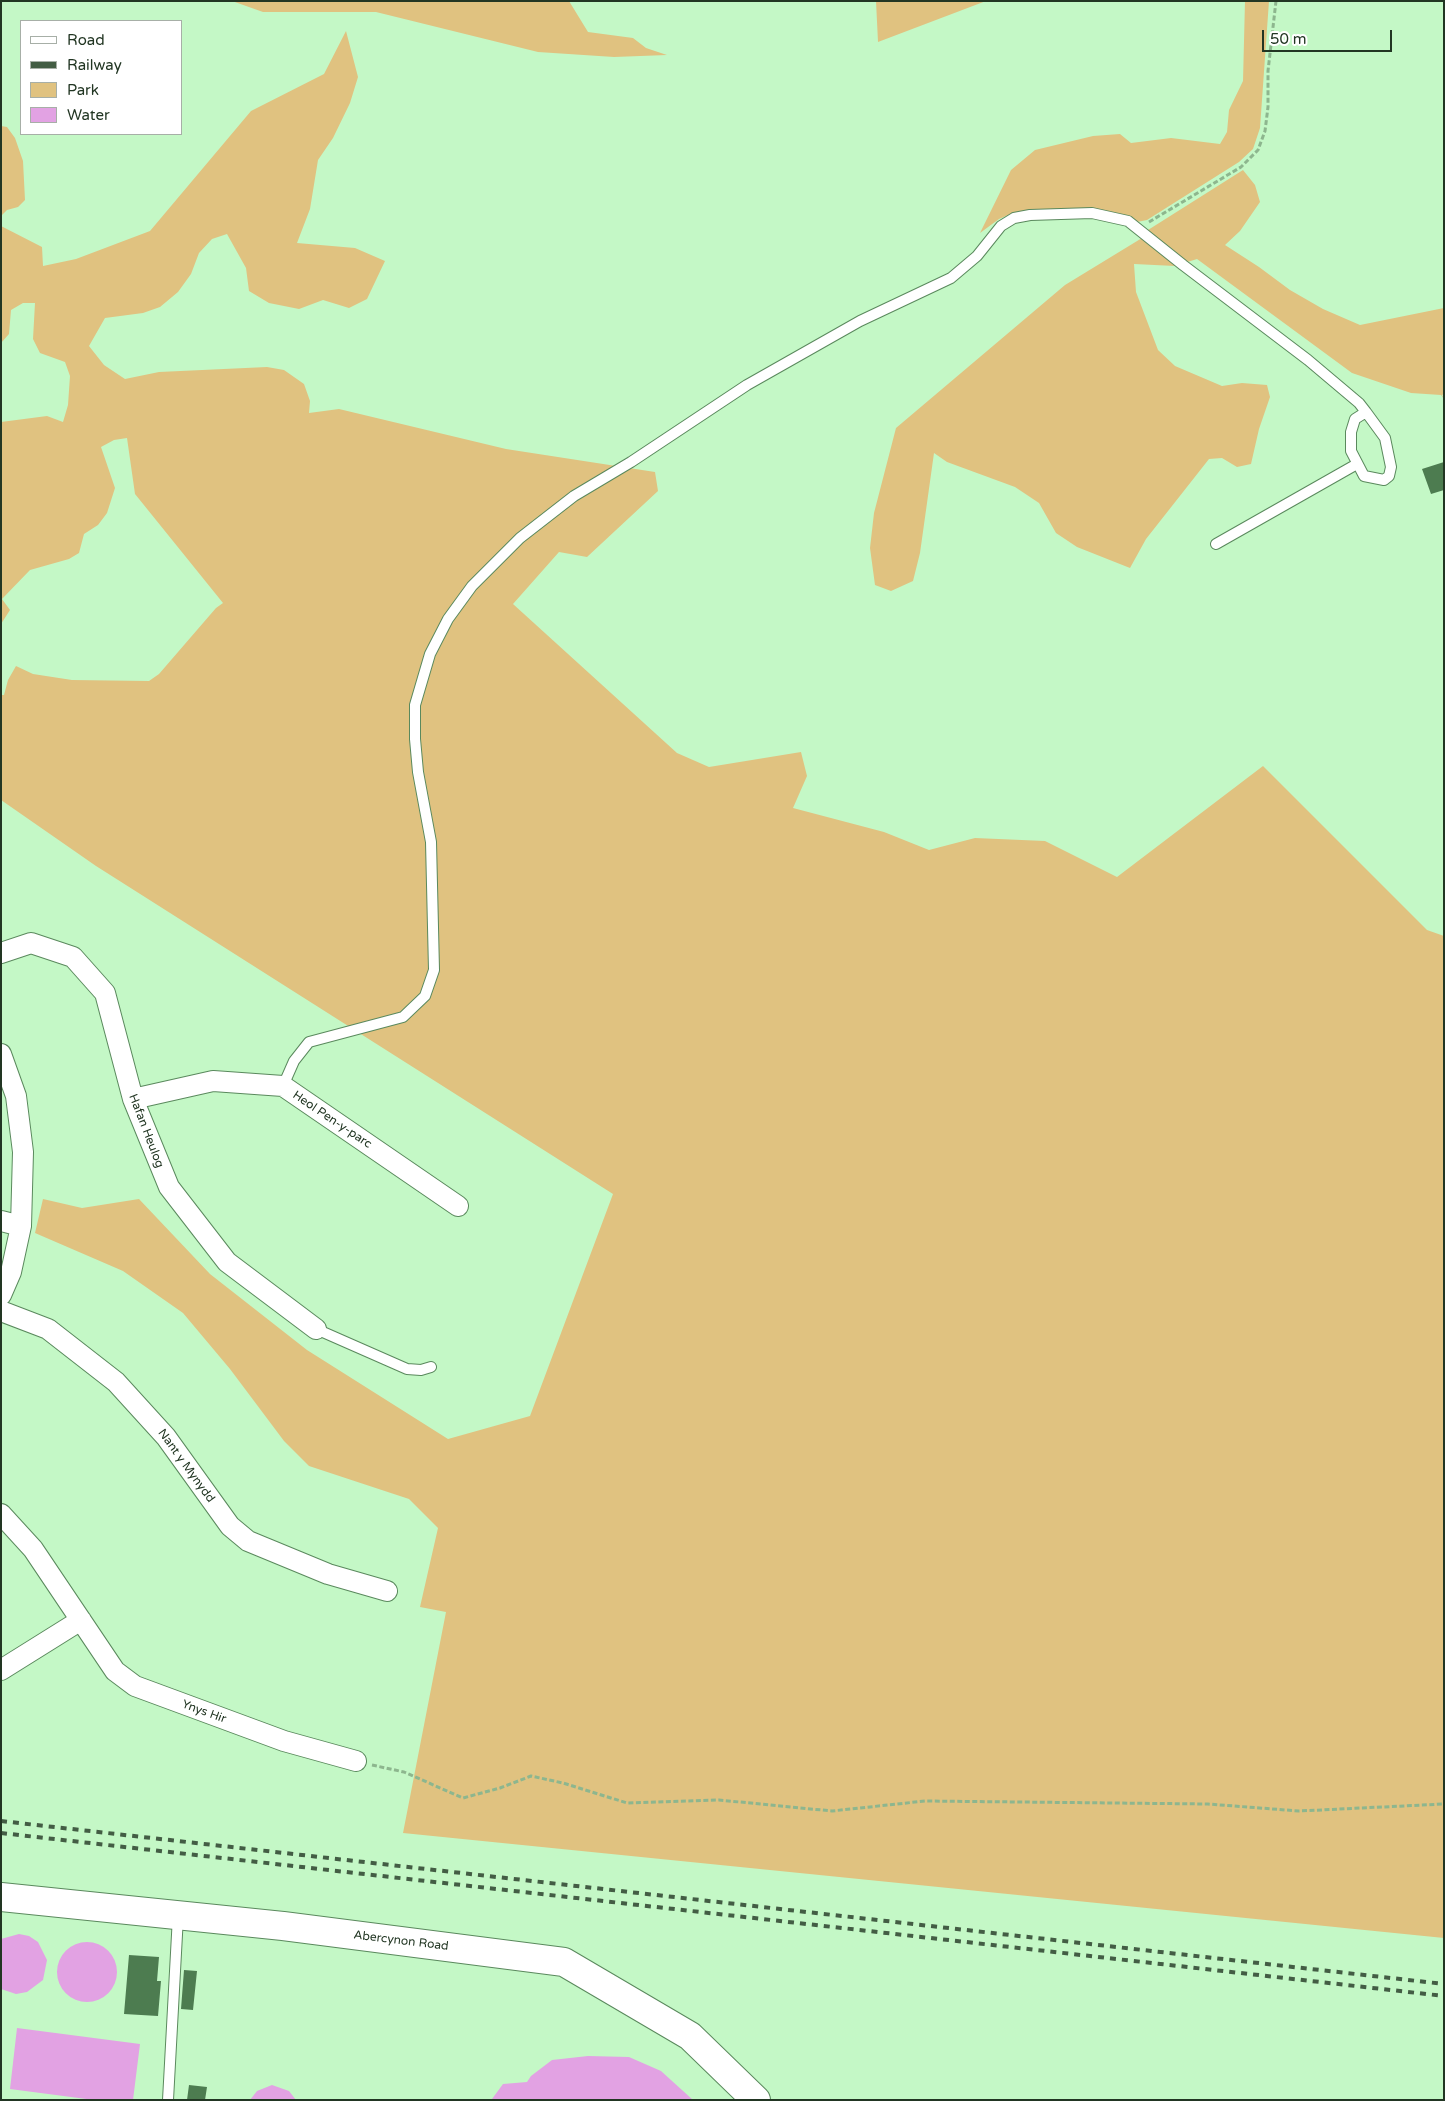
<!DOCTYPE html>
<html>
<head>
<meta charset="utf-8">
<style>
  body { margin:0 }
  #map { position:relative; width:1445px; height:2101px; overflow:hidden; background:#c4f8c6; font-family:"Varela Round",sans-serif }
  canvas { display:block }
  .frame { position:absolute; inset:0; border:2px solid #223623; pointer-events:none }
  .legend { position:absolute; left:20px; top:20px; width:162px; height:115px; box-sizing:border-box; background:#fff; border:1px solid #a7afa7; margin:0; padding:6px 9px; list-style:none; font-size:15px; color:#223623 }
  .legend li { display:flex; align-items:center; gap:10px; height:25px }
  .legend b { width:25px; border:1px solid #a7afa7 }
  .scale { position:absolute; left:1262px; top:30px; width:130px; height:22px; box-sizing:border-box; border:2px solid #223623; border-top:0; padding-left:6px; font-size:15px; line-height:18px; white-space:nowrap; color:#223623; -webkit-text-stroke:4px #fff; paint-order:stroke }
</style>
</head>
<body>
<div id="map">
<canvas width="1445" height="2101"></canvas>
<div class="frame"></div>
<ul class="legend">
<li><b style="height:6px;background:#fff"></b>Road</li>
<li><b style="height:6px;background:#435d44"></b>Railway</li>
<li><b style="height:14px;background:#e0c280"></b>Park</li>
<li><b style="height:14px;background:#e2a2e3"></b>Water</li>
</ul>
<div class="scale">50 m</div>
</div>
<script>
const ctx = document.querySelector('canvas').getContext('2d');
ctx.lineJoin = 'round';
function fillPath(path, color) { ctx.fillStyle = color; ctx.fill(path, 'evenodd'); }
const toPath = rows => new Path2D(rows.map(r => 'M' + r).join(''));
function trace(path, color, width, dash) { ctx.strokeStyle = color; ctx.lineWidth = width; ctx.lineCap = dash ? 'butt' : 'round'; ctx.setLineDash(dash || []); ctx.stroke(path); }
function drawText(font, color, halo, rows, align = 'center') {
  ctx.font = font + ' "Varela Round",sans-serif'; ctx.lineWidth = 5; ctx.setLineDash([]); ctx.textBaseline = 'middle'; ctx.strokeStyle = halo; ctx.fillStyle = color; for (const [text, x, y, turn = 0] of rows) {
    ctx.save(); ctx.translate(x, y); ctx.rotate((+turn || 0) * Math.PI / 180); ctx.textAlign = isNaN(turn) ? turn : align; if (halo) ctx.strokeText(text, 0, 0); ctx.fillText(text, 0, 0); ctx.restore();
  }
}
fillPath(toPath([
  [232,1,569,1,588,32,633,38,646,48,667,55,614,57,538,52,376,12,263,12],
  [876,1,986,1,878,42],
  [1245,1,1269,1,1260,128,1253,149,1239,162,1147,220,1137,222,1122,216,1013,213,999,219,980,233,1011,170,1035,150,1093,136,1120,134,1131,143,1171,138,1220,144,1227,132,1229,110,1243,81],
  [346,31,358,77,350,103,333,138,318,160,310,209,297,243,355,248,385,261,367,299,349,308,323,300,299,309,269,303,249,291,246,268,227,234,212,239,199,253,191,274,178,292,160,307,143,313,105,318,89,346,104,365,125,379,159,372,267,367,284,370,304,384,310,401,309,413,339,409,506,449,655,472,658,491,587,557,559,552,513,604,677,753,709,767,801,752,807,776,793,808,884,832,929,850,975,838,1045,841,1117,877,1263,766,1427,930,1444,936,1444,1938,403,1833,446,1612,420,1607,438,1528,409,1499,309,1466,284,1441,230,1369,183,1313,123,1271,35,1233,43,1199,82,1208,139,1199,210,1274,307,1350,448,1439,530,1416,613,1194,96,866,1,800,1,695,4,695,8,680,16,666,33,674,72,680,149,681,159,674,216,608,223,603,135,494,127,438,114,440,101,447,115,488,107,513,98,525,84,534,79,553,69,559,30,570,2,599,10,610,1,624,1,422,47,416,63,422,68,405,70,376,65,362,40,353,33,339,35,303,23,303,11,310,9,334,1,343,1,226,42,247,43,266,76,259,150,231,251,111,324,74],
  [1,126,7,127,15,138,23,161,25,200,18,207,7,210,1,216],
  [1243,170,1255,185,1260,202,1240,231,1225,245,1259,267,1290,290,1323,309,1360,325,1444,308,1444,394,1442,395,1444,399,1441,395,1411,393,1352,373,1197,259,1175,266,1134,264,1136,292,1158,350,1175,366,1222,386,1242,383,1267,385,1270,397,1259,429,1251,464,1237,467,1222,458,1209,459,1146,539,1130,568,1077,547,1056,533,1039,503,1015,487,947,462,934,453,920,553,913,581,891,591,875,585,870,548,874,513,896,428,1065,285,1142,238,1148,230]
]), '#e0c280');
fillPath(toPath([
  [19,1934,29,1936,38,1942,47,1960,43,1980,27,1992,16,1994,1,1989,1,1939],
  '57 1972a30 30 0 1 1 60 0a30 30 0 1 1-60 0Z',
  [17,2028,140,2044,133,2100,94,2100,10,2089],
  [588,2056,629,2057,661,2071,693,2100,482,2100,492,2099,503,2084,527,2082,531,2076,552,2060],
  [272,2085,289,2091,296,2100,250,2100,257,2091]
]), '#e2a2e3');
fillPath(toPath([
  [1444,462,1444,490,1431,494,1422,469],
  [129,1955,159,1957,157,1981,161,1981,158,2016,124,2014],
  [184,1970,197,1971,193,2010,181,2009],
  [189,2085,207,2087,205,2100,187,2100]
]), '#4d7c50');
const lane = toPath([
  [1216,544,1357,464],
  [283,1086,294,1061,309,1042,403,1017,425,996,434,970,431,842,418,772,415,739,415,705,430,654,448,619,472,586,520,538,574,496,631,462,747,385,860,321,951,278,977,256,1001,226,1014,218,1030,215,1092,213,1128,221,1183,265,1308,360,1359,403,1366,412,1385,438,1391,467,1389,476,1384,480,1364,476,1351,451,1351,432,1355,419,1366,412],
  [316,1329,407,1369,421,1370,431,1367],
  [168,2100,178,1916]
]);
const street = toPath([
  [1,953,31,943,73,957,105,993,133,1099,169,1187,227,1262,316,1329],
  [1,1054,16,1096,23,1152,21,1226,11,1272,1,1295],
  [133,1099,213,1081,283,1086,458,1206],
  [1,1221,21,1226],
  [1,1311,48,1329,116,1382,166,1437,230,1526,248,1541,328,1574,387,1591],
  [1,1514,33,1549,115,1671,135,1686,284,1741,356,1761],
  [1,1670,81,1620]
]);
const secondary = toPath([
  [1,1897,283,1926,564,1962,690,2036,756,2100]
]);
trace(lane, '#5a895d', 12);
trace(street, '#5a895d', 22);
trace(secondary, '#5a895d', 30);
trace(toPath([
  [1149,222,1241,167,1258,150,1265,131,1268,107,1268,71,1276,1],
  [372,1765,404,1772,463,1798,500,1788,531,1776,563,1783,627,1803,719,1800,832,1811,925,1801,1208,1804,1299,1811,1444,1804]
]), '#8db68e', 3, [5, 2.5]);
trace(lane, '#fff', 10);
trace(street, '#fff', 20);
trace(secondary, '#fff', 28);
trace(toPath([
  [1,1821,1444,1984],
  [1,1833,1444,1996]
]), '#435d44', 4, [6, 6]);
drawText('12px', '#223623', '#fff', [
  ["Heol Pen-y-parc",332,1120,34],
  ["Hafan Heulog",146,1131,69],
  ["Nant y Mynydd",186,1466,54],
  ["Ynys Hir",204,1712,20],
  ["Abercynon Road",401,1941,7]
]);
</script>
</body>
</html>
